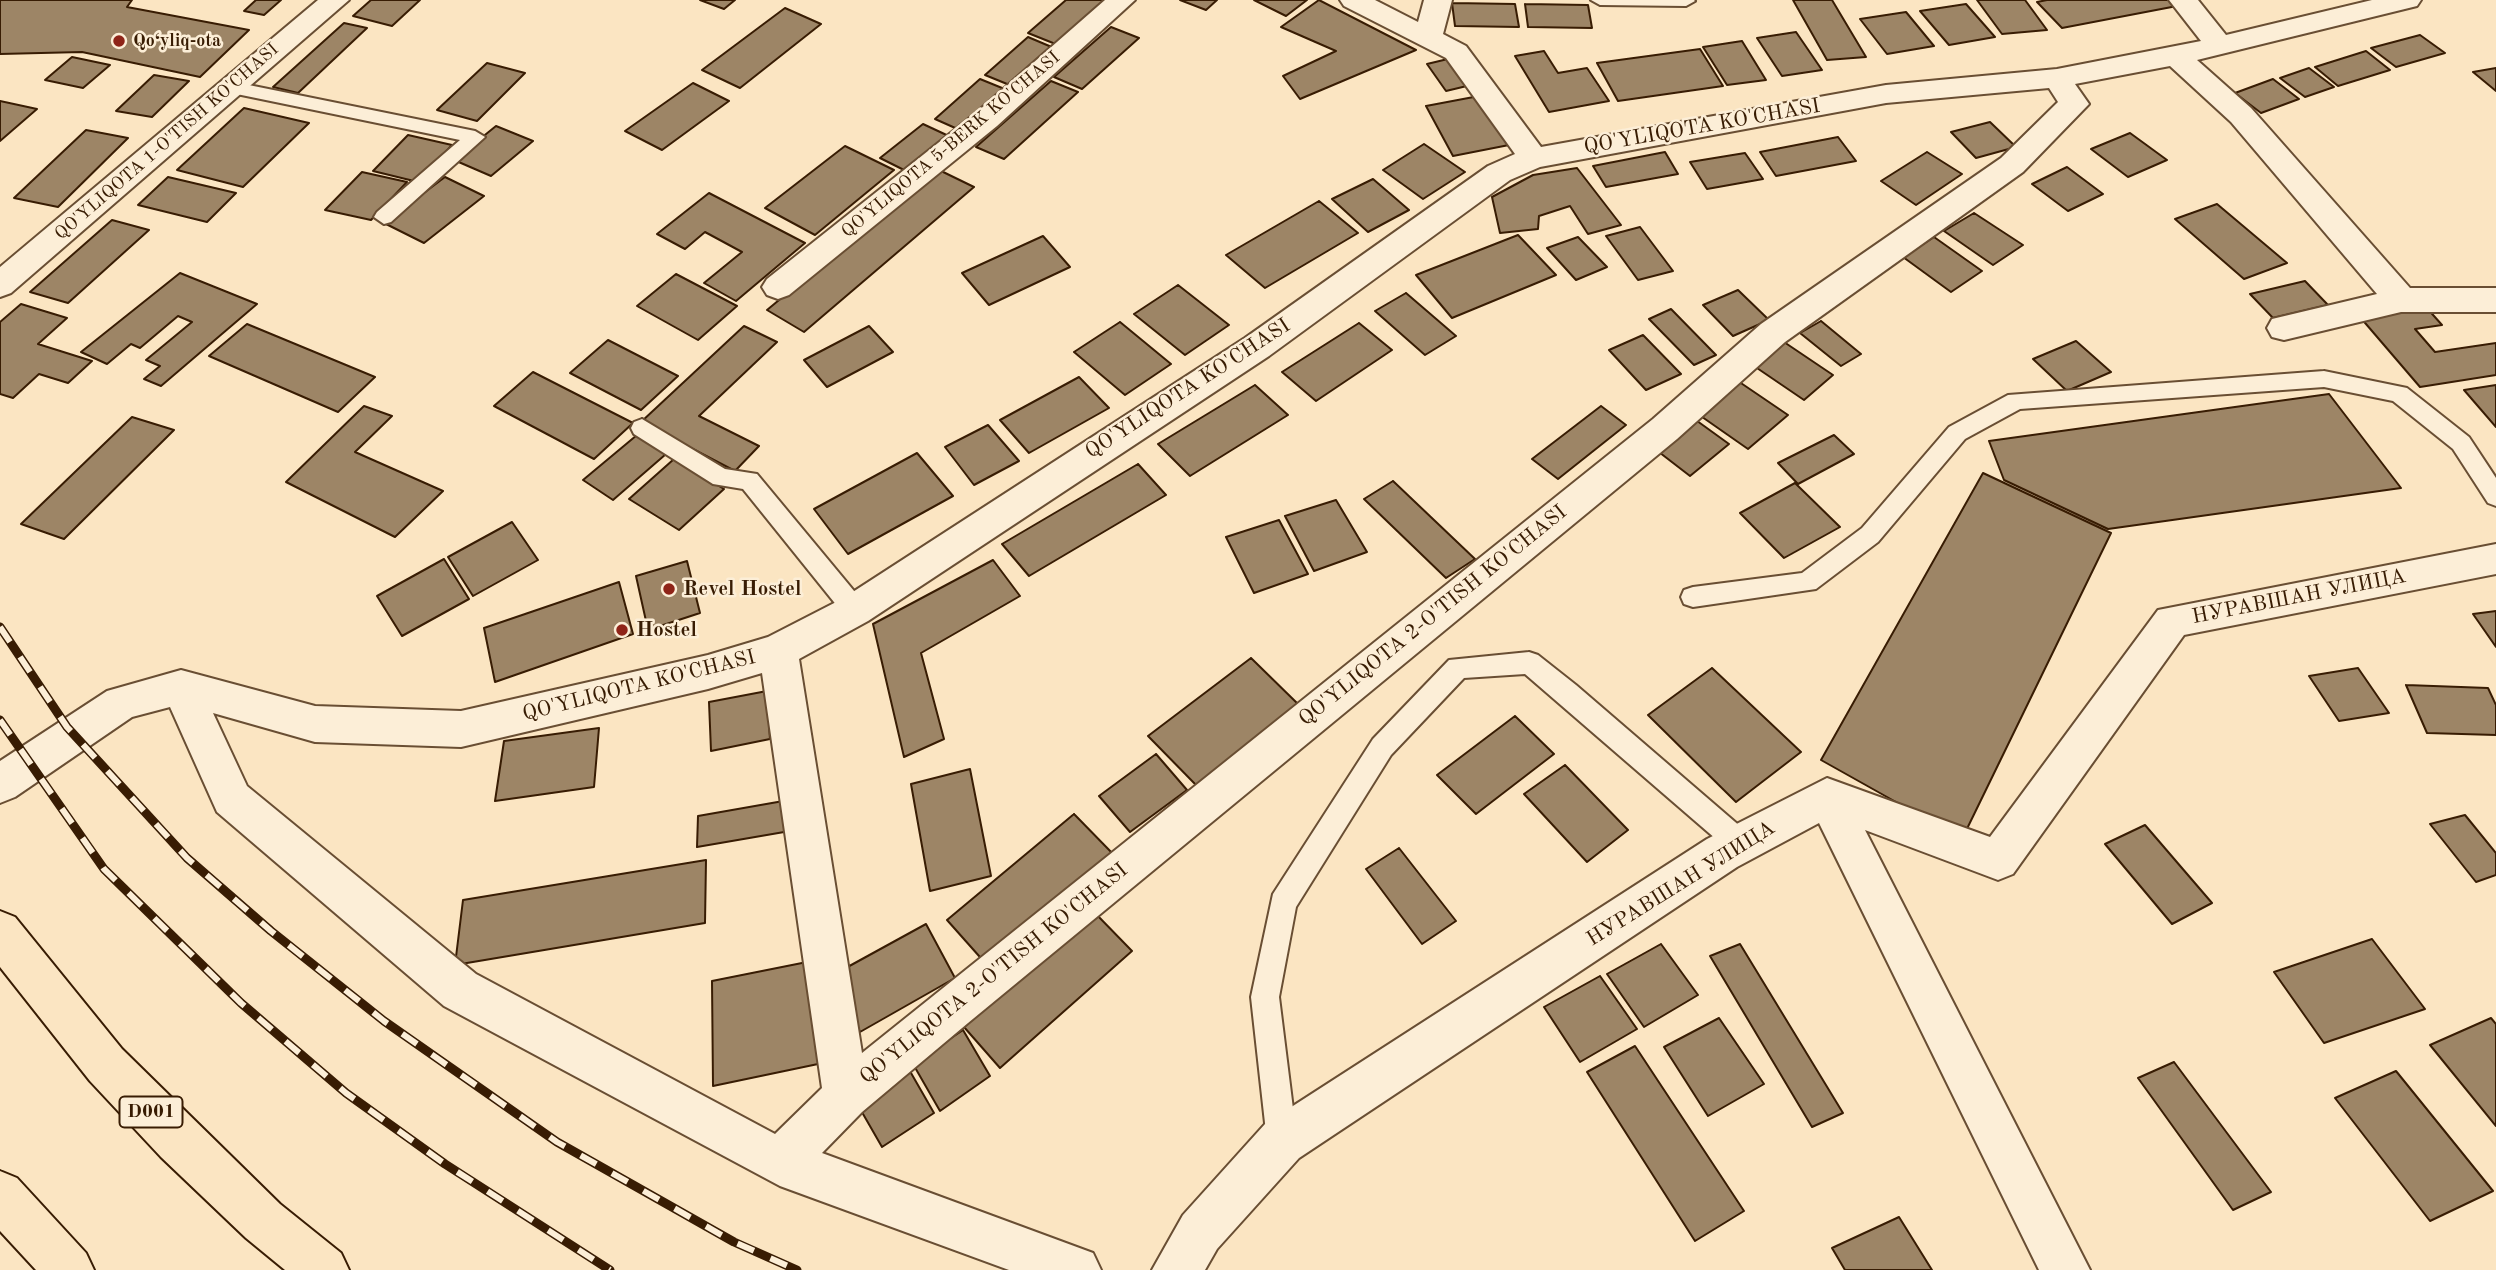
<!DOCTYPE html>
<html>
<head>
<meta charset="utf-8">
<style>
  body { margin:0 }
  canvas { display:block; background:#fbe5c2 }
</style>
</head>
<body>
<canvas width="2496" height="1270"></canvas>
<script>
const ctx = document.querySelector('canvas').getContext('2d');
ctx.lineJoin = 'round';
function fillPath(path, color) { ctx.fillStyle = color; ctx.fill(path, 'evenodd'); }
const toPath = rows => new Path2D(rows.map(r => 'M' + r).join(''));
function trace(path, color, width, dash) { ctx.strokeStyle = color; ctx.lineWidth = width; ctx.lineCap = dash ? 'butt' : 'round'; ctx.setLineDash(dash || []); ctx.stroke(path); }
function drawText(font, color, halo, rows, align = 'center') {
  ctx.font = font + ' "Old Standard TT",serif'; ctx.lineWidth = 5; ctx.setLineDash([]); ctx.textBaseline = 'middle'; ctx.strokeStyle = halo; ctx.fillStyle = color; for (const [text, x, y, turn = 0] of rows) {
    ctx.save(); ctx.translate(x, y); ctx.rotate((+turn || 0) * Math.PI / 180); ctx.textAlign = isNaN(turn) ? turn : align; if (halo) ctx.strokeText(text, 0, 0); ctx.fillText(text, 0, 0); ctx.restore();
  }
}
const building = toPath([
  [0,0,132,0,127,7,249,30,200,77,82,52,0,54,0,0],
  [256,0,281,0,264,15,244,11,256,0],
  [371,0,420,0,392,26,353,16,371,0],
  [700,0,735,0,724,9,700,0],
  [1066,0,1107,0,1058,45,1028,33,1066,0],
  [1180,0,1217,0,1206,10,1180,0],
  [1254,0,1307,0,1286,16,1254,0],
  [1319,0,1416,50,1300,99,1283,76,1336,51,1281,27,1319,0],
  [1793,0,1832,0,1866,57,1827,60,1793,0],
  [1977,0,2025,0,2047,30,2002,34,1977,0],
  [2047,0,2170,0,2177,6,2062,28,2037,2,2047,0],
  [1452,3,1515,4,1519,27,1455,26,1452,3],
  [1525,4,1588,5,1592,28,1528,27,1525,4],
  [1966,4,1995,37,1949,45,1920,11,1966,4],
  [785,8,821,24,740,88,702,70,785,8],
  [1906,12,1934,46,1887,54,1860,19,1906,12],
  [344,23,367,28,298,93,273,87,344,23],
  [1111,27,1139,38,1082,89,1054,77,1111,27],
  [1796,32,1822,70,1782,76,1757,38,1796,32],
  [2420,35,2445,53,2396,67,2371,48,2420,35],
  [1028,37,1054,48,1012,86,985,75,1028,37],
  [1742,41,1766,80,1727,85,1703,47,1742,41],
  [1700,49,1723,86,1618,101,1597,63,1700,49],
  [1544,51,1558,73,1587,68,1609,101,1549,112,1515,56,1544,51],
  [2366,51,2390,70,2338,86,2315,67,2366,51],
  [72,57,110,65,83,88,45,80,72,57],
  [1452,58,1471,85,1446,91,1427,64,1452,58],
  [487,63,525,73,477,121,437,110,487,63],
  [2309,68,2334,87,2305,97,2280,78,2309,68],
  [2496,68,2496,91,2473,72,2496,68],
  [154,75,189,81,152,117,116,111,154,75],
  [980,79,1007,90,962,131,935,119,980,79],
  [2273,79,2299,99,2261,113,2235,93,2273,79],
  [1051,81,1078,92,1004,159,976,147,1051,81],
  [693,83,729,101,662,150,625,131,693,83],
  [1479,96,1509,145,1453,156,1426,106,1479,96],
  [0,101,37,109,0,141,0,101],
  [244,108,309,123,243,187,177,170,244,108],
  [1990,122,2016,147,1976,158,1951,132,1990,122],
  [923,124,953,138,910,173,880,158,923,124],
  [496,126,533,141,491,176,454,160,496,126],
  [86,130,128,138,58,207,14,198,86,130],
  [2130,133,2167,160,2128,177,2091,149,2130,133],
  [408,135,452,145,418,182,373,171,408,135],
  [1838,137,1856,161,1776,176,1760,152,1838,137],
  [1424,144,1465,172,1423,199,1383,170,1424,144],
  [845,146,894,170,815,235,765,208,845,146],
  [1665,152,1678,174,1606,187,1593,166,1665,152],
  [1927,152,1962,174,1916,205,1881,181,1927,152],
  [1745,153,1763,179,1707,189,1690,162,1745,153],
  [2067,167,2103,194,2068,211,2032,184,2067,167],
  [1577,168,1621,225,1588,234,1570,206,1539,216,1538,229,1500,233,1492,197,1533,175,1577,168],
  [937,169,974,187,804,332,767,310,937,169],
  [362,172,407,182,371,220,325,210,362,172],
  [168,177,236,193,207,222,138,205,168,177],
  [445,177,484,196,424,243,384,223,445,177],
  [1373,179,1409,210,1368,232,1332,199,1373,179],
  [709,193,805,243,736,301,704,283,742,252,705,232,685,249,657,234,709,193],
  [1319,201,1358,233,1265,288,1226,255,1319,201],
  [2217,204,2287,263,2244,279,2175,219,2217,204],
  [1974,213,2023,245,1993,265,1944,231,1974,213],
  [112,220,149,230,68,303,30,292,112,220],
  [1640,227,1673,271,1638,280,1606,236,1640,227],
  [1518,235,1556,275,1452,318,1416,275,1518,235],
  [1043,236,1070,267,989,305,962,273,1043,236],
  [1578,237,1607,267,1576,280,1547,248,1578,237],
  [1934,237,1982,271,1951,292,1903,257,1934,237],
  [180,273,257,304,161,386,144,379,160,366,146,360,192,322,178,316,140,348,131,344,107,364,81,352,180,273],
  [676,274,737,306,698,340,637,306,676,274],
  [2305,281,2328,305,2273,318,2250,294,2305,281],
  [1178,285,1229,325,1185,355,1134,314,1178,285],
  [1738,290,1769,320,1733,336,1703,305,1738,290],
  [1406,293,1456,336,1425,355,1375,311,1406,293],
  [21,304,67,318,38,344,92,361,68,383,39,374,13,398,0,394,0,322,21,304],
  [2426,307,2442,325,2415,329,2435,352,2496,343,2496,375,2420,387,2360,317,2426,307],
  [1671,309,1716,355,1694,365,1649,319,1671,309],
  [1821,321,1861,354,1841,366,1800,333,1821,321],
  [1120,322,1171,364,1125,395,1074,352,1120,322],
  [1359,323,1392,350,1316,401,1282,372,1359,323],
  [247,324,375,377,338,412,209,356,247,324],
  [744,326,777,342,699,416,759,446,735,471,641,422,744,326],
  [869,326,893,352,827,387,804,360,869,326],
  [1643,335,1681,374,1646,390,1609,350,1643,335],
  [608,340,678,376,641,410,570,373,608,340],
  [2076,341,2111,372,2067,391,2033,359,2076,341],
  [1784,342,1833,375,1804,400,1754,366,1784,342],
  [533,372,633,423,594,459,494,406,533,372],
  [1079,377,1109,408,1029,453,1000,420,1079,377],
  [1735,379,1788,415,1748,449,1695,412,1735,379],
  [1255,385,1288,415,1190,476,1158,444,1255,385],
  [2496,385,2496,427,2464,390,2496,385],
  [2329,394,2401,488,2108,529,2004,480,1989,441,2329,394],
  [364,406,392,416,355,452,443,491,395,537,286,482,364,406],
  [1601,406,1626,425,1558,479,1532,459,1601,406],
  [132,417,174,430,64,539,21,524,132,417],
  [1693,418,1729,444,1690,476,1655,449,1693,418],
  [988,425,1019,461,974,485,945,447,988,425],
  [637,435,666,454,613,500,583,480,637,435],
  [1834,435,1854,454,1798,484,1778,463,1834,435],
  [917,453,953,496,848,554,814,509,917,453],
  [674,459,724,489,679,530,629,499,674,459],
  [1138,464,1166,495,1029,576,1002,544,1138,464],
  [1983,473,2111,533,1962,839,1821,760,1983,473],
  [1393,481,1475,559,1446,578,1364,499,1393,481],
  [1795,483,1840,527,1784,558,1740,513,1795,483],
  [1336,500,1367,552,1314,571,1285,516,1336,500],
  [1279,520,1308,574,1254,593,1226,537,1279,520],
  [512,522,538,560,473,596,448,557,512,522],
  [444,559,469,599,402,636,377,596,444,559],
  [993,560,1020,596,921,653,944,739,904,757,873,624,993,560],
  [687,561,700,613,648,630,636,576,687,561],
  [619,582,633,634,495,682,484,628,619,582],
  [2496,611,2496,647,2473,614,2496,611],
  [1251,658,1299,705,1196,785,1148,736,1251,658],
  [1712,668,1801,752,1736,802,1648,715,1712,668],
  [2358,668,2389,713,2339,721,2309,676,2358,668],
  [2406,685,2488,688,2496,705,2496,735,2427,733,2406,685],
  [767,691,770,739,711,751,709,702,767,691],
  [1515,716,1554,754,1476,814,1437,775,1515,716],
  [599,728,594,787,495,801,504,741,599,728],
  [1156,754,1187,790,1130,832,1099,796,1156,754],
  [1565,765,1628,830,1587,862,1524,794,1565,765],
  [970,769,991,876,930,891,911,784,970,769],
  [789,800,790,831,697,847,698,816,789,800],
  [1074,814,1115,856,987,965,947,920,1074,814],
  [2465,815,2496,853,2496,875,2476,882,2430,824,2465,815],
  [2145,825,2212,903,2172,924,2105,844,2145,825],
  [1399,848,1456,921,1422,944,1366,869,1399,848],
  [706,860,705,923,455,965,463,900,706,860],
  [1095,913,1132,951,1000,1068,964,1027,1095,913],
  [926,924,955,978,860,1032,833,975,926,924],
  [2372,939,2425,1009,2324,1043,2274,972,2372,939],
  [1661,944,1698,995,1644,1027,1607,974,1661,944],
  [1740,944,1843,1113,1812,1127,1710,956,1740,944],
  [812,961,818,1064,713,1086,712,981,812,961],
  [1600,976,1637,1029,1580,1062,1544,1007,1600,976],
  [1719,1018,1764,1084,1708,1116,1664,1047,1719,1018],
  [2491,1018,2496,1024,2496,1126,2430,1045,2491,1018],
  [963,1030,990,1076,940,1111,913,1064,963,1030],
  [1635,1046,1744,1211,1695,1241,1587,1072,1635,1046],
  [2174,1062,2271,1192,2233,1210,2138,1078,2174,1062],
  [907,1066,934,1113,882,1147,855,1100,907,1066],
  [2396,1071,2493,1191,2430,1221,2335,1098,2396,1071],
  [1899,1217,1932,1270,1845,1270,1832,1248,1899,1217]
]);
fillPath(building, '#9d8566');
trace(building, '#381c03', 2);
const service = toPath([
  [1591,0,1694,0,1695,1,1686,6,1600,5,1591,0],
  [229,81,475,131,485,137,391,222,384,224,374,217,377,212,460,140,222,91,220,87,229,81],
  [2324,371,2407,388,2469,437,2496,478,2496,506,2488,503,2453,449,2393,401,2324,387,2020,409,1965,439,1878,542,1816,589,1693,607,1684,604,1681,597,1684,590,1693,587,1802,573,1862,528,1949,427,2008,395,2324,371],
  [642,419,725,469,757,474,864,603,867,610,864,617,855,620,846,617,743,489,713,484,634,434,631,428,634,422,642,419],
  [1529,652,1538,655,1576,685,1749,834,1753,843,1749,852,1740,855,1731,852,1525,674,1464,678,1391,755,1296,907,1279,997,1297,1141,1293,1152,1282,1156,1271,1152,1267,1141,1251,997,1273,894,1373,739,1449,660,1529,652]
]);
const minor = toPath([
  [318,0,349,0,11,293,0,297,0,267,318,0],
  [1105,0,1135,0,997,126,789,295,778,299,767,295,762,287,767,279,977,112,1105,0],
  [1340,0,1375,0,1418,22,1424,0,1452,0,1443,34,1466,46,1541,147,1886,85,2057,69,2201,41,2169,0,2198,0,2226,35,2372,0,2421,0,2417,6,2197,60,2251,108,2410,288,2496,288,2496,312,2401,312,2284,340,2272,337,2267,328,2272,319,2377,294,2231,122,2170,66,2075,84,2089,104,2023,172,1785,342,1677,439,968,1023,862,1112,822,1153,1093,1253,1101,1270,1009,1270,780,1186,444,1006,217,812,170,707,132,717,15,797,0,803,0,761,107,691,181,670,315,706,461,711,708,655,768,637,842,599,1245,338,1488,166,1515,154,1446,58,1344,6,1340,0],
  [2049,88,2058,102,2001,158,1761,324,1653,419,862,1053,799,659,868,621,1269,356,1510,180,1540,167,1886,103,2049,88],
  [762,673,822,1088,775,1134,476,974,247,786,213,713,315,742,461,747,708,689,762,673],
  [2496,544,2496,574,2184,635,2013,874,1998,880,1865,830,2090,1270,2039,1270,1819,823,1737,867,1299,1158,1217,1249,1205,1270,1152,1270,1183,1215,1265,1124,1707,839,1827,778,1990,837,2158,610,2496,544]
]);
const trunk = toPath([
  [0,911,15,917,122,1049,280,1204,341,1253,349,1270,285,1270,246,1238,161,1157,90,1081,0,967,0,911],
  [0,1171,17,1178,86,1253,94,1270,36,1270,0,1231,0,1171]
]);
trace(service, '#694e33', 4);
trace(minor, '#694e33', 4);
trace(trunk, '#381c03', 4);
fillPath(service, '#fceed7');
fillPath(minor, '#fceed7');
fillPath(trunk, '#fbe5c2');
const rail = toPath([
  [0,627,67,727,187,858,271,931,384,1021,557,1142,734,1242,797,1270],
  [0,720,104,869,241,1003,346,1093,445,1164,610,1270]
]);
trace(rail, '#381c03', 9);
trace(rail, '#fceed7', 6, [18]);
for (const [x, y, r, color] of [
  [119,41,7,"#8f2418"],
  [669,589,7,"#8f2418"],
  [622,630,7,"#8f2418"]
]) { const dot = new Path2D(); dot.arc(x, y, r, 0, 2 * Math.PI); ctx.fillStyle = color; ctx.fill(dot); trace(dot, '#fceed7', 2.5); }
drawText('bold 18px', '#381c03', '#fceed7', [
  ["Qo‘yliq-ota",133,41]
], 'left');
drawText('18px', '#381c03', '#fceed7', [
  ["QO'YLIQOTA 1-O'TISH KO'CHASI",167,142,-41],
  ["QO'YLIQOTA 5-BERK KO'CHASI",951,145,-40]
]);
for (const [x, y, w] of [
  [151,1112,63]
]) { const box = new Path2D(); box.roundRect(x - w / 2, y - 15.5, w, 31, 5); ctx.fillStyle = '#fceed7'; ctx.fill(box); trace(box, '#381c03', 2); }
drawText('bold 19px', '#381c03', null, [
  ["D001",151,1112]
]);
drawText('21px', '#381c03', '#fceed7', [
  ["QO'YLIQOTA KO'CHASI",1702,127,-10],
  ["QO'YLIQOTA KO'CHASI",1188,389,-33],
  ["НУРАВШАН УЛИЦА",2299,597,-11],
  ["QO'YLIQOTA 2-O'TISH KO'CHASI",1433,616,-39],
  ["QO'YLIQOTA KO'CHASI",639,686,-14],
  ["НУРАВШАН УЛИЦА",1681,884,-32],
  ["QO'YLIQOTA 2-O'TISH KO'CHASI",994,974,-39]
]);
drawText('bold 21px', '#381c03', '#fceed7', [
  ["Revel Hostel",683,589],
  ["Hostel",636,630]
], 'left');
</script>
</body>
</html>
